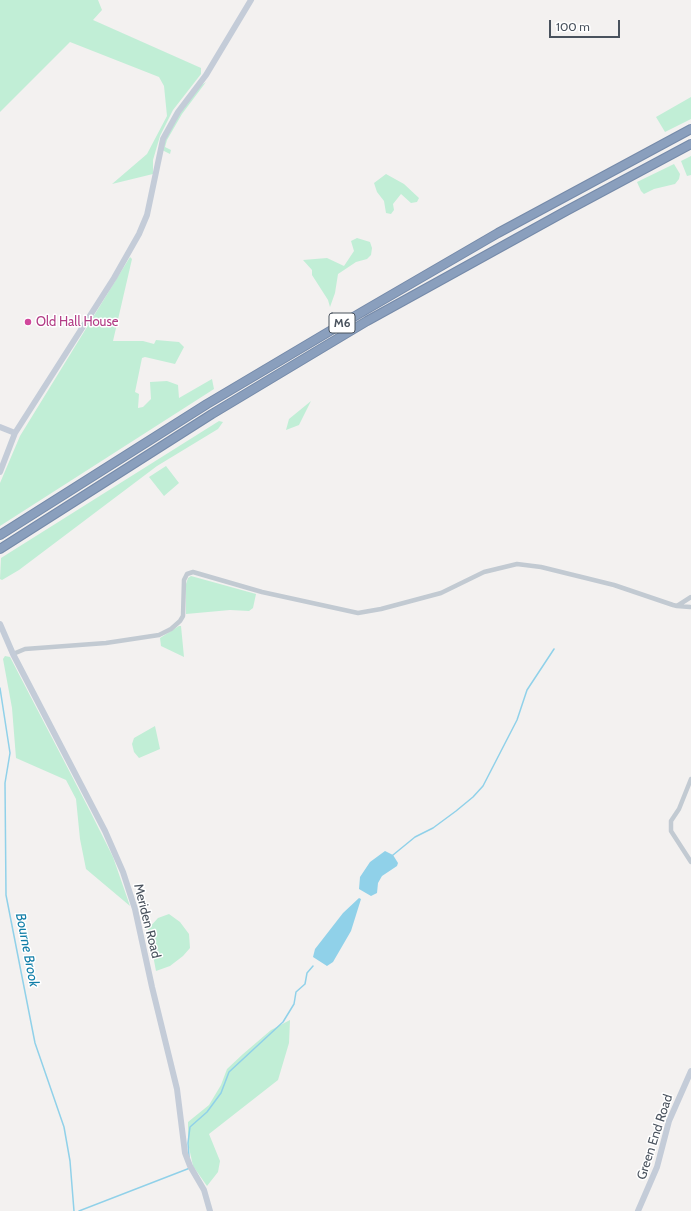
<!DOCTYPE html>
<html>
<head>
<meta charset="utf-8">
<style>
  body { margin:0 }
  #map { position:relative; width:691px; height:1211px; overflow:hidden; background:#f3f1f0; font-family:Cabin,sans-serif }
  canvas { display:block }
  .scale { position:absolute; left:549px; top:20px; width:71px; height:18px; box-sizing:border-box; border:2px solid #49525d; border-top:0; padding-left:5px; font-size:12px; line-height:14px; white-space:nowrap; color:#49525d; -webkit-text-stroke:3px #fff; paint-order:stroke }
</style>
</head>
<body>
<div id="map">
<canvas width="691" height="1211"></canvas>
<div class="scale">100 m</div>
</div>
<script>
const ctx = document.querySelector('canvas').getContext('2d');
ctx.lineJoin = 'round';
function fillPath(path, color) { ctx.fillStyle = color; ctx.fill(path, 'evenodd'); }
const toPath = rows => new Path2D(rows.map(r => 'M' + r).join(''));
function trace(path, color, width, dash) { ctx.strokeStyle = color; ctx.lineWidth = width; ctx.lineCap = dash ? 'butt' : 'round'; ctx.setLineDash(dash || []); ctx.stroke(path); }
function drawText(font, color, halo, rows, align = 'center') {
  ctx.font = font + ' Cabin,sans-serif'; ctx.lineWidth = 3; ctx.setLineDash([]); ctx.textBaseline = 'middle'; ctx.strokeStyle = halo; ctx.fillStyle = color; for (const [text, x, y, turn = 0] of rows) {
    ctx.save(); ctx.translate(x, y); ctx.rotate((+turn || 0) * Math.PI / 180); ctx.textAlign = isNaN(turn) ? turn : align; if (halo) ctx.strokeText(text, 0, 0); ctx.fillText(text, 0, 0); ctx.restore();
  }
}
fillPath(toPath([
  [0,0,98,0,102,10,93,20,201,68,201,74,173,110,160,136,153,160,153,174,112,184,147,154,167,116,164,86,159,77,70,42,0,112],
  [206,82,182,114,167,140,165,147,171,150,170,154,162,150,165,139,180,113,200,86],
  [691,97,691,119,665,132,656,117],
  [691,156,691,175,687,176,681,161],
  [674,164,680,174,679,179,675,184,654,189,644,194,641,191,637,182],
  [386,174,404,184,419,198,417,202,411,203,401,194,393,204,394,210,391,214,386,213,384,201,377,192,374,183],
  [357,238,370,242,372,248,371,255,367,259,356,262,338,274,335,293,330,307,328,300,312,275,312,270,303,260,327,258,344,266,354,251,351,241],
  [130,257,132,259,113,341,143,341,154,344,156,340,179,342,184,347,175,364,145,357,142,358,135,392,139,394,138,408,143,407,151,399,150,382,167,381,178,385,179,398,212,379,214,389,0,526,0,483,20,436],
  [311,401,299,425,286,430,289,419],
  [219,421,223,422,218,429,157,466,19,570,2,580,0,579,1,558],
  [166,466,179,483,164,496,149,477],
  [191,576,256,594,253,608,249,611,230,610,186,614,186,584,188,578],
  [179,626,181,626,184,657,161,646,160,638],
  [5,656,10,657,90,811,113,857,130,906,86,869,80,839,76,799,66,780,16,758,12,708,3,659],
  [155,726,160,749,139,758,134,752,132,744,134,738],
  [169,914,180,922,189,934,190,948,183,956,170,966,156,971,148,929,158,918],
  [290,1020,289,1043,278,1080,209,1134,220,1161,218,1172,207,1186,193,1166,188,1143,188,1122,209,1105,221,1085,227,1069,243,1054,271,1030]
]), '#c1eed6');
fillPath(toPath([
  [385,851,393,855,398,863,397,866,382,876,378,883,377,893,371,896,359,889,360,877,370,862],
  [359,898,361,899,351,931,333,962,327,966,313,957,315,949,343,913]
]), '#90d1e9');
trace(toPath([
  [0,688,10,753,5,783,6,895,35,1043,64,1127,70,1161,74,1211],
  [393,855,415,837,433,828,456,811,473,797,483,786,517,720,527,690,554,649],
  [189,1157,188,1143,190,1127,207,1112,221,1093,229,1072,283,1022,294,1004,296,992,305,984,307,973,313,966],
  [79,1211,190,1168]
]), '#90d1e9', 1.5);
const highway = toPath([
  [0,535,207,404,362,312,498,233,691,129],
  [0,549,212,414,367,321,566,211,691,144]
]);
trace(highway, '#758aa9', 10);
trace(toPath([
  [677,606,690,607],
  [13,654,25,649,106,643,159,635,171,629,180,621,183,616,184,580,187,574,193,572,262,592,358,613,381,609,441,593,484,572,517,564,541,567,614,585,673,605,677,606,691,597],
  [691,779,679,809,671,821,671,831,691,862]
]), '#c2cad2', 4.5);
trace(toPath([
  [0,427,15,433],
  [0,472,15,433,114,278,139,234,147,215,163,139,178,112,206,75,251,0],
  [0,624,13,654,105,831,123,872,135,909,152,987,177,1089,185,1153,190,1166,204,1190,210,1211],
  [638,1211,657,1167,669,1121,691,1071]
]), '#c4ccd8', 6);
trace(highway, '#8a9fbd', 8);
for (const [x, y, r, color] of [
  [28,322,4,"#d1479c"]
]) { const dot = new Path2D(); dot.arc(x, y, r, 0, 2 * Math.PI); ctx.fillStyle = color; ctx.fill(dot); trace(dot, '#fff', 1.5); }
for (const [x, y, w] of [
  [342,323,26]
]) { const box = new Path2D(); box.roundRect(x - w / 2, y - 10, w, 20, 3); ctx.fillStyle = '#fff'; ctx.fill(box); trace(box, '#49525d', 1); }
drawText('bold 12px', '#49525d', null, [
  ["M6",342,323]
]);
drawText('13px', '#b23c85', '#fff', [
  ["Old Hall House",36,322]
], 'left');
drawText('13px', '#49525d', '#fff', [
  ["Meriden Road",147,921,76],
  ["Green End Road",655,1137,-72]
]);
drawText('italic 14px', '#117ea8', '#fff', [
  ["Bourne Brook",27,950,79]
]);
</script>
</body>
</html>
